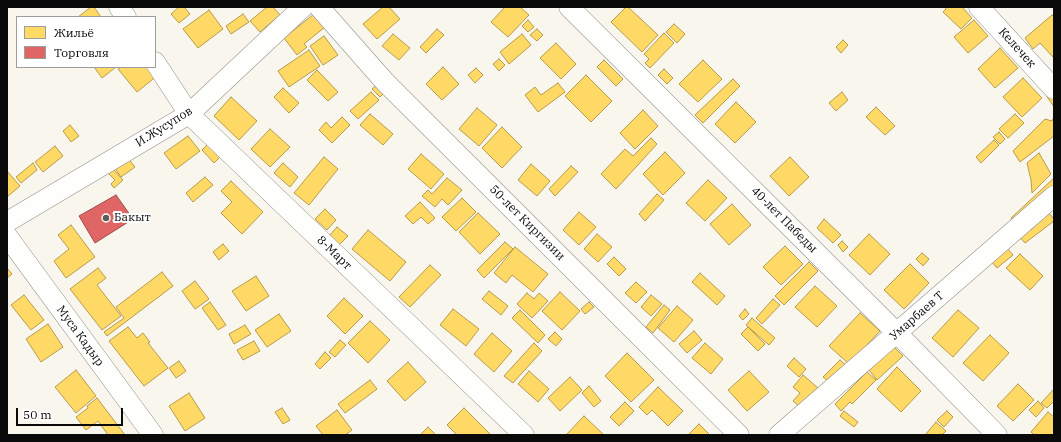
<!DOCTYPE html>
<html>
<head>
<meta charset="utf-8">
<style>
  body { margin:0 }
  #map { position:relative; width:1061px; height:442px; overflow:hidden; background:#f9f6ed; font-family:"IBM Plex Serif",serif }
  canvas { display:block }
  .frame { position:absolute; inset:0; border:8px solid #0a0a0a; pointer-events:none }
  .legend { position:absolute; left:16px; top:16px; width:140px; height:52px; box-sizing:border-box; background:#fff; border:1px solid #9d9d9d; margin:0; padding:5px 7px; list-style:none; font-size:12px; color:#0a0a0a }
  .legend li { display:flex; align-items:center; gap:8px; height:20px }
  .legend b { width:20px; border:1px solid #9d9d9d }
  .scale { position:absolute; left:16px; top:408px; width:107px; height:18px; box-sizing:border-box; border:2px solid #0a0a0a; border-top:0; padding-left:5px; font-size:12px; line-height:14px; white-space:nowrap; color:#0a0a0a; -webkit-text-stroke:3px #fff; paint-order:stroke }
</style>
</head>
<body>
<div id="map">
<canvas width="1061" height="442"></canvas>
<div class="frame"></div>
<ul class="legend">
<li><b style="height:11px;background:#ffd966"></b>Жильё</li>
<li><b style="height:11px;background:#e06666"></b>Торговля</li>
</ul>
<div class="scale">50 m</div>
</div>
<script>
const ctx = document.querySelector('canvas').getContext('2d');
ctx.lineJoin = 'round';
function fillPath(path, color) { ctx.fillStyle = color; ctx.fill(path, 'evenodd'); }
const toPath = rows => new Path2D(rows.map(r => 'M' + r).join(''));
function trace(path, color, width, dash) { ctx.strokeStyle = color; ctx.lineWidth = width; ctx.lineCap = dash ? 'butt' : 'round'; ctx.setLineDash(dash || []); ctx.stroke(path); }
function drawText(font, color, halo, rows, align = 'center') {
  ctx.font = font + ' "IBM Plex Serif",serif'; ctx.lineWidth = 4; ctx.setLineDash([]); ctx.textBaseline = 'middle'; ctx.strokeStyle = halo; ctx.fillStyle = color; for (const [text, x, y, turn = 0] of rows) {
    ctx.save(); ctx.translate(x, y); ctx.rotate((+turn || 0) * Math.PI / 180); ctx.textAlign = isNaN(turn) ? turn : align; if (halo) ctx.strokeText(text, 0, 0); ctx.fillText(text, 0, 0); ctx.restore();
  }
}
const homes = toPath([
  [91,7,94,7,101,17,78,17,91,7],
  [179,7,184,7,190,14,179,23,171,14,179,7],
  [267,7,273,7,280,15,260,32,250,21,267,7],
  [383,7,389,7,400,19,377,39,363,24,383,7],
  [505,7,520,7,529,15,508,37,491,22,505,7],
  [626,7,628,7,658,35,642,52,611,22,626,7],
  [945,7,962,7,972,18,961,29,943,12,946,9,945,7],
  [209,10,223,29,198,48,183,29,209,10],
  [243,14,249,22,231,34,226,26,243,14],
  [314,14,325,27,304,44,307,47,297,55,284,38,314,14],
  [1052,15,1054,17,1054,56,1053,57,1040,43,1033,49,1025,38,1052,15],
  [528,20,534,27,528,32,522,26,528,20],
  [974,20,988,36,968,53,954,37,974,20],
  [674,24,685,34,677,43,666,32,674,24],
  [437,29,444,35,426,53,420,47,437,29],
  [537,29,543,35,537,41,530,35,537,29],
  [664,33,674,43,650,68,645,63,649,59,644,54,664,33],
  [393,34,410,48,399,60,382,46,393,34],
  [522,34,531,45,509,64,500,52,522,34],
  [324,36,338,55,323,65,310,46,324,36],
  [843,40,848,45,841,53,836,47,843,40],
  [556,43,576,64,561,79,540,58,556,43],
  [1000,48,1018,68,995,88,978,69,1000,48],
  [309,50,320,66,289,87,278,71,309,50],
  [499,59,505,65,499,71,493,64,499,59],
  [604,60,623,79,616,86,597,67,604,60],
  [703,60,722,79,698,102,679,84,703,60],
  [94,67,116,67,102,78,94,67],
  [121,67,151,67,158,75,137,92,118,69,121,67],
  [443,67,459,84,442,100,426,84,443,67],
  [476,68,483,75,475,83,468,75,476,68],
  [664,69,673,78,667,84,658,75,664,69],
  [317,70,338,92,328,101,307,80,317,70],
  [586,75,612,101,591,122,565,96,586,75],
  [1023,78,1042,98,1022,117,1003,97,1023,78],
  [733,79,740,86,703,123,695,115,733,79],
  [558,83,565,92,538,112,525,95,535,87,541,95,558,83],
  [378,84,385,92,380,97,372,89,378,84],
  [283,88,299,103,289,113,274,97,283,88],
  [371,92,379,100,358,119,350,111,371,92],
  [842,92,848,100,836,111,829,103,842,92],
  [1044,92,1054,92,1054,107,1044,92],
  [231,97,257,121,239,140,214,116,231,97],
  [736,102,756,122,735,143,715,124,736,102],
  [876,107,895,126,885,135,866,117,876,107],
  [477,108,497,125,479,146,459,129,477,108],
  [643,110,658,126,635,149,620,133,643,110],
  [370,114,393,134,383,145,360,125,370,114],
  [1015,114,1024,123,1008,138,999,129,1015,114],
  [342,117,350,125,332,143,319,130,326,122,331,128,342,117],
  [1054,117,1054,136,1020,162,1013,151,1045,119,1052,121,1054,117],
  [70,125,79,136,71,142,63,131,70,125],
  [502,127,522,147,502,168,482,148,502,127],
  [270,129,290,147,270,167,251,149,270,129],
  [999,132,1005,139,1000,144,993,137,999,132],
  [188,136,200,151,176,169,164,153,188,136],
  [651,138,657,144,616,189,601,174,625,149,633,156,651,138],
  [994,140,999,145,981,163,976,157,994,140],
  [208,144,220,157,214,163,202,150,208,144],
  [55,146,63,156,43,172,35,162,55,146],
  [665,152,685,173,663,195,643,174,665,152],
  [1039,153,1051,174,1032,193,1031,180,1027,163,1039,153],
  [421,154,444,174,431,189,408,169,421,154],
  [127,157,135,167,121,177,114,167,127,157],
  [324,157,338,169,309,205,294,193,324,157],
  [790,157,809,177,789,196,770,176,790,157],
  [33,163,37,170,21,183,16,177,33,163],
  [283,163,298,177,290,187,274,173,283,163],
  [531,164,550,181,537,196,518,180,531,164],
  [571,166,578,172,555,196,549,189,571,166],
  [112,168,123,180,114,188,111,184,115,180,107,172,112,168],
  [7,171,20,186,7,197,7,171],
  [205,177,213,185,193,202,186,193,205,177],
  [447,178,462,190,448,205,442,199,435,207,422,196,428,190,432,194,447,178],
  [1054,178,1054,191,1015,224,1011,218,1054,178],
  [708,180,727,198,705,221,686,203,708,180],
  [231,181,263,212,242,234,221,213,232,202,221,191,231,181],
  [657,194,664,200,645,221,639,214,657,194],
  [462,198,476,212,456,231,442,217,462,198],
  [420,202,435,218,428,224,421,217,413,224,405,216,420,202],
  [732,204,751,225,729,245,710,224,732,204],
  [325,209,336,220,327,230,315,219,325,209],
  [579,212,596,227,579,245,563,230,579,212],
  [1048,212,1054,219,1054,221,1025,243,1017,234,1026,225,1031,230,1048,212],
  [478,213,500,234,480,254,459,232,478,213],
  [824,219,841,235,833,243,817,228,824,219],
  [71,225,95,257,66,278,54,261,69,249,58,235,71,225],
  [337,227,348,236,339,245,329,236,337,227],
  [368,230,406,262,390,281,352,249,368,230],
  [597,234,612,247,598,262,584,249,597,234],
  [869,234,890,254,870,275,849,255,869,234],
  [842,241,848,247,843,252,838,245,842,241],
  [505,242,513,249,484,278,477,270,505,242],
  [223,244,229,251,219,260,213,252,223,244],
  [785,246,803,264,781,285,763,267,785,246],
  [515,247,548,274,533,292,512,275,506,283,494,273,515,247],
  [1007,248,1013,255,997,268,991,261,1007,248],
  [922,253,929,259,923,266,916,259,922,253],
  [1020,254,1043,276,1030,290,1006,268,1020,254],
  [614,257,626,269,619,276,607,264,614,257],
  [809,262,818,271,784,305,775,296,809,262],
  [910,264,929,283,904,309,884,290,910,264],
  [430,265,441,275,410,307,399,297,430,265],
  [7,268,12,274,7,278,7,268],
  [98,268,106,278,97,285,121,316,102,330,70,289,98,268],
  [162,272,173,286,107,336,104,332,124,318,116,307,162,272],
  [700,273,725,296,717,305,692,282,700,273],
  [256,276,269,296,246,311,232,291,256,276],
  [195,281,209,299,195,309,182,291,195,281],
  [636,282,647,292,636,303,625,293,636,282],
  [815,286,837,306,817,327,795,307,815,286],
  [489,291,508,306,501,315,482,299,489,291],
  [560,292,580,311,562,330,542,311,560,292],
  [527,293,534,299,539,293,548,301,532,318,517,304,527,293],
  [24,295,44,320,31,330,11,305,24,295],
  [651,295,662,304,651,316,641,307,651,295],
  [344,298,363,316,345,334,327,316,344,298],
  [773,299,780,305,762,324,756,318,773,299],
  [210,302,226,325,218,330,202,308,210,302],
  [589,302,594,307,585,314,581,309,589,302],
  [664,305,670,310,653,333,646,327,664,305],
  [677,306,693,320,674,342,658,328,677,306],
  [453,309,479,329,466,346,440,325,453,309],
  [745,309,749,314,743,320,739,316,745,309],
  [520,310,545,335,538,343,512,318,520,310],
  [958,310,979,328,953,357,932,338,958,310],
  [860,313,880,331,849,364,829,346,860,313],
  [279,314,291,331,267,347,255,330,279,314],
  [752,318,775,338,769,345,746,325,752,318],
  [370,321,390,340,368,363,348,343,370,321],
  [48,324,63,347,41,362,26,339,48,324],
  [245,325,251,334,234,344,229,334,245,325],
  [128,327,137,338,143,333,150,342,148,343,168,368,144,386,109,341,128,327],
  [748,327,765,344,758,351,741,334,748,327],
  [694,331,702,340,687,353,679,344,694,331],
  [555,332,562,339,556,346,548,339,555,332],
  [492,333,512,351,494,372,474,354,492,333],
  [990,335,1009,353,983,381,963,363,990,335],
  [340,340,346,345,335,357,329,352,340,340],
  [254,341,260,351,243,360,237,350,254,341],
  [534,343,542,351,513,383,504,376,534,343],
  [705,343,723,359,711,374,692,358,705,343],
  [894,347,903,356,877,380,869,370,894,347],
  [325,352,331,358,320,369,315,364,325,352],
  [627,353,654,380,631,402,605,376,627,353],
  [794,358,806,369,799,377,787,366,794,358],
  [840,360,847,366,830,383,823,377,840,360],
  [179,361,186,371,176,378,169,368,179,361],
  [408,362,426,382,405,401,387,381,408,362],
  [897,367,921,391,901,412,877,389,897,367],
  [76,370,96,396,76,413,55,387,76,370],
  [529,371,549,389,538,402,518,384,529,371],
  [749,371,769,392,747,411,728,390,749,371],
  [867,372,876,380,852,404,850,402,841,411,835,404,867,372],
  [803,375,818,388,800,407,793,401,800,393,793,387,803,375],
  [570,377,582,390,560,411,548,398,570,377],
  [370,380,377,389,345,413,338,404,370,380],
  [1018,384,1034,400,1013,421,997,406,1018,384],
  [589,386,601,401,594,407,582,393,589,386],
  [658,387,683,411,668,426,652,410,647,415,639,407,658,387],
  [1054,389,1054,401,1047,408,1041,403,1054,389],
  [189,393,205,418,185,431,169,406,189,393],
  [97,398,125,435,108,435,98,421,86,430,76,417,88,408,87,406,97,398],
  [1038,401,1044,408,1036,417,1029,410,1038,401],
  [625,402,634,411,619,426,610,417,625,402],
  [282,408,290,420,283,424,275,412,282,408],
  [464,408,491,435,457,435,447,425,464,408],
  [337,410,352,430,345,435,323,435,316,426,337,410],
  [844,411,858,422,854,427,840,416,844,411],
  [947,411,953,417,944,427,937,420,947,411],
  [1048,412,1054,417,1054,435,1034,435,1031,432,1048,412],
  [584,416,604,435,566,435,584,416],
  [936,422,946,431,942,435,925,435,936,422],
  [699,424,710,435,688,435,699,424],
  [428,427,436,435,420,435,428,427]
]);
fillPath(homes, '#ffd966');
trace(homes, '#b69b4a', 1);
const shops = toPath([
  [116,195,133,219,95,243,79,216,116,195]
]);
fillPath(shops, '#e06666');
trace(shops, '#a04a4a', 1);
const minor = toPath([
  [119,7,126,17],
  [319,7,385,82,739,435],
  [569,7,897,333,997,435],
  [979,7,1054,89],
  [155,62,189,114,524,435],
  [7,222,189,114,303,7],
  [7,236,153,435],
  [779,435,1054,196]
]);
trace(minor, '#92908c', 21);
trace(minor, '#fefefc', 20);
for (const [x, y, r, color] of [
  [106,218,4,"#5e5d59"]
]) { const dot = new Path2D(); dot.arc(x, y, r, 0, 2 * Math.PI); ctx.fillStyle = color; ctx.fill(dot); trace(dot, '#fff', 1.5); }
drawText('12px', '#0a0a0a', '#fff', [
  ["Келечек",1017,48,48],
  ["И.Жусупов",164,127,-32],
  ["40-лет Пабеды",784,220,45],
  ["50-лет Киргизии",527,223,45],
  ["8-Март",334,253,44],
  ["Умарбаев Т",917,316,-41],
  ["Муса Кадыр",80,336,54]
]);
drawText('12px', '#0a0a0a', '#fff', [
  ["Бакыт",114,218]
], 'left');
</script>
</body>
</html>
